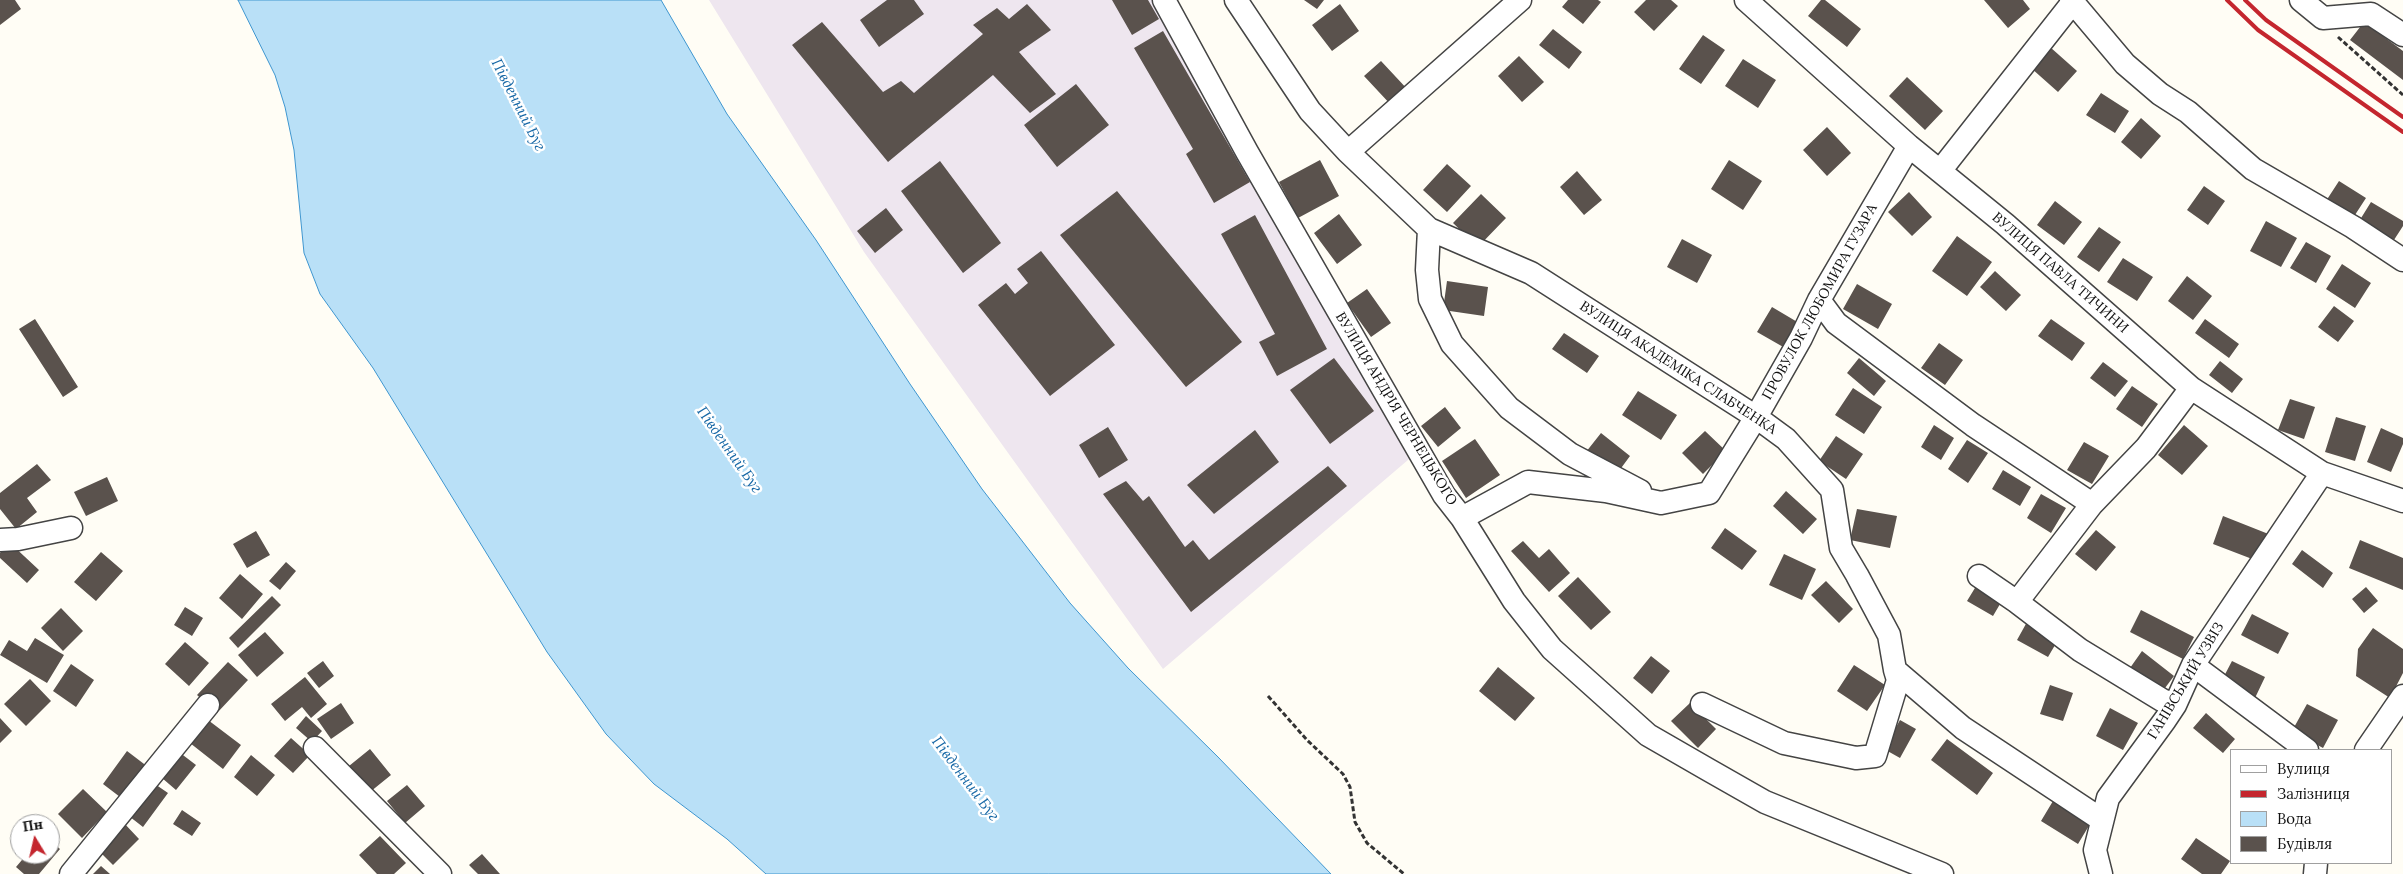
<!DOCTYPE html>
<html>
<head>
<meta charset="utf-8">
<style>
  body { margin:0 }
  #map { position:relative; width:2403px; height:874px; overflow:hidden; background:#fffdf5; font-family:Lora,serif }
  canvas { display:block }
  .legend { position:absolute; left:2230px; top:749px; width:162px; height:115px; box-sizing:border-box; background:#fff; border:1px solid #a0a0a0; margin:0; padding:6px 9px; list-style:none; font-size:15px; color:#111 }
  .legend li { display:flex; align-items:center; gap:10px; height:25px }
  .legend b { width:25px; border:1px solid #a0a0a0 }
  .north { position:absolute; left:10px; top:814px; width:50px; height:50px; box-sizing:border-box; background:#fff; border:1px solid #a0a0a0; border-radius:50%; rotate:351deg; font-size:14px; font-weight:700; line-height:20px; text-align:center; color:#111 }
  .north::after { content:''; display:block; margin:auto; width:18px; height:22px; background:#c4262e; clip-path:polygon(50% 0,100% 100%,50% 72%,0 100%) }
</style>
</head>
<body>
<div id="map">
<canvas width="2403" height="874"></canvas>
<ul class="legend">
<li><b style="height:6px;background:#fff"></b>Вулиця</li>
<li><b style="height:6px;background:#c4262e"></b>Залізниця</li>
<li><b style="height:14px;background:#b9e0f7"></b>Вода</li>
<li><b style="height:14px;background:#5a524d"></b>Будівля</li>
</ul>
<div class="north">Пн</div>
</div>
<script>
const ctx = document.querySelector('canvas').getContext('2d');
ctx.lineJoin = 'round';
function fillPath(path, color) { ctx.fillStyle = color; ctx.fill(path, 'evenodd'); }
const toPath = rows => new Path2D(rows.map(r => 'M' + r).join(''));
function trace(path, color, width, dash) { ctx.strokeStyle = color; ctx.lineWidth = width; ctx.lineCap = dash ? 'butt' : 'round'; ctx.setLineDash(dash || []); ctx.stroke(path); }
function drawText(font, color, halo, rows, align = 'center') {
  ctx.font = font + ' Lora,serif'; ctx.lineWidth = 5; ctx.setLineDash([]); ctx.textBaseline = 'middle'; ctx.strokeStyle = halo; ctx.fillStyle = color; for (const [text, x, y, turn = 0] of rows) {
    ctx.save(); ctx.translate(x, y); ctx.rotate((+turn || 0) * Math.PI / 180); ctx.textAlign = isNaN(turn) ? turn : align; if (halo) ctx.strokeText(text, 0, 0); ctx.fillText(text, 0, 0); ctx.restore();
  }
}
fillPath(toPath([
  [709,0,1154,0,1203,99,1415,454,1163,669,864,252]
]), '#eee6ef');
const water = toPath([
  [238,0,661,0,727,114,816,240,910,384,982,489,1070,603,1128,668,1218,757,1331,874,766,874,727,839,654,784,606,734,547,652,373,368,320,294,304,253,294,150,285,107,275,75,238,0]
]);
fillPath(water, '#b9e0f7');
trace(water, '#3f96cf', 1);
fillPath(toPath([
  [0,0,15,0,21,9,0,25],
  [887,0,914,0,924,14,879,47,860,20],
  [1112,0,1148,0,1159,19,1132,35],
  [1304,0,1324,0,1317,9],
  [1568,0,1598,0,1601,2,1583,24,1562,7],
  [1646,0,1671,0,1678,6,1654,31,1634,12],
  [1821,0,1825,0,1861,29,1847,47,1808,16],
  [1984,0,2023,0,2030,9,2008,28],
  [1027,4,1051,30,1019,52,1056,94,1030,113,993,75,888,162,792,45,822,22,883,92,901,81,914,93,983,34,973,25,997,8,1009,19],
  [1340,4,1359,31,1332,51,1312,25],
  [2364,22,2403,51,2403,80,2350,40],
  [1553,29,1582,52,1569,69,1539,45],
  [1163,31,1250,182,1214,203,1186,154,1193,149,1134,48],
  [1703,35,1725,50,1701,84,1679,69],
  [2050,47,2077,71,2058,92,2031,68],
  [1519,56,1544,82,1522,102,1498,76],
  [1743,59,1776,80,1758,108,1725,86],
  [1381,61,1409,91,1392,106,1364,76],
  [1907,77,1943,111,1925,130,1889,96],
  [1076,84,1109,125,1057,167,1024,125],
  [2101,93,2129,111,2115,133,2086,115],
  [2141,118,2161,136,2141,159,2121,142],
  [1827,127,1851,153,1827,176,1803,150],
  [1320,160,1339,196,1298,218,1279,182],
  [1729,160,1762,181,1743,210,1711,189],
  [940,161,1001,243,963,273,901,191],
  [1447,164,1471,186,1447,212,1423,190],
  [1577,171,1602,200,1584,215,1560,187],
  [2339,181,2366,198,2353,218,2326,201],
  [2204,186,2225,201,2208,225,2187,210],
  [1117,191,1242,342,1186,387,1060,235],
  [1909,192,1932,217,1912,236,1888,212],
  [1481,194,1506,218,1478,247,1453,223],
  [2055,201,2082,222,2064,245,2037,225],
  [2371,202,2403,221,2403,226,2392,243,2358,223],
  [886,208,903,230,875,253,857,231],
  [1339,214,1362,245,1337,264,1314,233],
  [1255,215,1327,349,1277,376,1259,342,1275,334,1221,234],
  [2266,221,2297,238,2281,267,2250,251],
  [2099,227,2121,242,2099,272,2077,257],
  [1957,236,1992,262,1967,296,1932,271],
  [1682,239,1712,255,1697,283,1667,267],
  [2306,242,2331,256,2316,283,2290,268],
  [1041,251,1115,345,1050,396,978,305,1006,283,1015,294,1028,283,1017,269],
  [2123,258,2153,277,2137,301,2107,282],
  [2342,264,2371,283,2355,308,2326,289],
  [1995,271,2021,295,2006,311,1980,287],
  [2187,276,2212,296,2193,320,2168,301],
  [1447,281,1488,287,1484,316,1443,310],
  [1857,284,1892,304,1878,329,1843,309],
  [1367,289,1391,323,1371,337,1347,303],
  [2334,306,2354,321,2338,342,2318,327],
  [1772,307,1799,323,1785,348,1757,332],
  [35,319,78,387,63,397,19,329],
  [2051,319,2085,343,2072,361,2038,336],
  [2205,319,2239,344,2229,358,2195,333],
  [1564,333,1599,356,1587,373,1552,349],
  [1939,343,1963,360,1945,385,1921,368],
  [1334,358,1374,411,1330,444,1290,390],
  [1859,358,1886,381,1874,396,1847,373],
  [2220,361,2243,379,2232,393,2209,375],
  [2103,362,2128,381,2115,397,2090,378],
  [2132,386,2158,404,2142,427,2116,409],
  [1853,388,1882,407,1864,434,1835,415],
  [1638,391,1677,415,1661,440,1622,415],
  [2290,399,2315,407,2304,439,2278,430],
  [1445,407,1461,428,1438,447,1421,426],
  [2336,417,2366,426,2355,461,2325,452],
  [1934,425,1954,438,1941,460,1921,447],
  [2184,425,2208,446,2182,475,2158,455],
  [1108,427,1128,460,1099,478,1079,445],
  [2381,428,2403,438,2403,444,2391,472,2367,462],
  [1255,430,1279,462,1214,514,1187,485],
  [1705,431,1726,451,1703,474,1682,453],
  [1601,433,1630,456,1616,475,1586,452],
  [1836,436,1863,454,1846,479,1819,461],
  [1475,439,1500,475,1466,498,1442,461],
  [1967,440,1988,453,1968,483,1948,469],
  [2084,442,2109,456,2092,484,2067,470],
  [37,464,51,480,27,498,37,512,16,529,0,509,0,493],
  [1328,466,1347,486,1191,612,1103,494,1126,481,1143,501,1149,496,1185,547,1193,540,1209,560],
  [2003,470,2031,487,2020,506,1992,489],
  [107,477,118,501,86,516,74,492],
  [1786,491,1817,519,1803,534,1773,506],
  [2041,494,2066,508,2051,533,2027,518],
  [1857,509,1897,516,1890,548,1850,540],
  [2223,516,2271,535,2260,562,2213,544],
  [1725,528,1757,551,1742,570,1711,548],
  [2096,530,2116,547,2096,571,2075,554],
  [256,531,270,555,247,568,233,544],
  [2360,540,2403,558,2403,590,2349,568],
  [1523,541,1539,558,1549,549,1570,573,1549,592,1511,551],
  [9,542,39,570,27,583,0,558,0,553],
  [2302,550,2333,573,2323,588,2292,564],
  [101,552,123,571,96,601,74,582],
  [1784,554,1816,569,1802,600,1769,585],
  [286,562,296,571,280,590,269,581],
  [240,574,263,594,242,619,219,598],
  [1578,577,1611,612,1591,630,1558,596],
  [1826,581,1853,609,1839,623,1811,595],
  [1978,583,2003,599,1993,616,1967,601],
  [2366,587,2378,601,2364,613,2352,599],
  [272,596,281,605,238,648,229,638],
  [185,607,203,618,192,636,174,625],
  [61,608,83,631,63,651,41,628],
  [2141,610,2194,637,2183,659,2130,632],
  [2252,614,2289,633,2278,654,2241,635],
  [2027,622,2058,640,2048,657,2017,640],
  [2373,628,2403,649,2403,673,2390,698,2356,676,2358,649],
  [265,632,284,653,257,677,238,655],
  [35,638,64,655,47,683,0,655,9,640,27,651],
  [185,642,209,663,189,686,165,664],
  [2142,651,2174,676,2162,692,2130,668],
  [1651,656,1670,671,1652,694,1633,678],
  [323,661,334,676,319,688,307,673],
  [2232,661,2265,677,2255,698,2221,682],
  [228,662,248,680,217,713,197,695],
  [71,664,94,680,76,707,53,691],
  [1854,665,1885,685,1867,711,1837,691],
  [1498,667,1535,698,1515,721,1479,691],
  [305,677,327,704,311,718,302,707,285,721,271,704],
  [30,679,51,701,26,726,4,704],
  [2050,685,2073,693,2063,721,2040,714],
  [341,703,354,723,331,739,317,719],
  [1690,703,1716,729,1698,748,1671,721],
  [2307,704,2338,720,2323,748,2292,731],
  [2110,708,2138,723,2123,750,2096,736],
  [2206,713,2235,739,2223,753,2193,728],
  [306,716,322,731,312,742,296,728],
  [0,718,12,731,0,743],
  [208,720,241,745,223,769,190,743],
  [1900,720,1916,729,1900,758,1884,749],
  [291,738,310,755,293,773,274,756],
  [1947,739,1993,773,1977,795,1931,760],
  [175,749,196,765,176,790,155,772],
  [370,749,391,775,370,792,349,766],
  [127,751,148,767,124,800,103,784],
  [251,755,275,775,257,796,234,777],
  [149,780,168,793,143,827,125,813],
  [407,785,425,806,405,823,387,801],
  [83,789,107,812,82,838,58,814],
  [2053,801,2090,824,2078,844,2041,821],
  [182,810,201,823,192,836,173,824],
  [123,822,139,839,113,865,96,848],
  [380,836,406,863,394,874,377,874,359,855],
  [2196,838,2230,861,2221,874,2202,874,2181,859],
  [50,840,60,849,39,874,24,874,16,867,27,854,50,854],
  [482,854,500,874,478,874,469,865],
  [101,866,110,874,93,874]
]), '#5a524d');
const minor = toPath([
  [1164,0,1247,152,1444,495,1462,518,1514,601,1552,649,1648,735,1707,769,1765,802,1942,874],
  [1236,0,1310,111,1348,152,1429,229,1531,273,1756,417,1786,439,1832,490,1841,548,1857,575,1889,635,1895,670,1963,728,2102,820],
  [1746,0,1909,146,2005,224,2191,388,2322,473,2403,501],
  [2071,0,2125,64,2160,94,2188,112,2253,169,2353,227,2403,260],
  [2301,0,2323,18,2371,14,2403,35],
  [1348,152,1520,0],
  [1940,171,2073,2],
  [1429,229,1427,270,1430,299,1452,344,1509,408,1570,454,1640,491],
  [1819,300,1836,323,1973,425,2092,504],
  [1462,518,1528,482,1606,491,1661,503,1709,493,1756,417,1801,338,1819,300,1909,146],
  [0,540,18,539,71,528],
  [1979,576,2017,602,2080,650,2162,700,2175,705],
  [2017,602,2092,504,2146,448,2191,388],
  [2193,665,2307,750],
  [1702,704,1784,743,1856,758,1875,756,1898,680,1895,670],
  [315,748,440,874],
  [2366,750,2403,696],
  [71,874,208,705],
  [2101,874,2095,850,2108,798,2165,720,2175,705,2193,665,2322,473],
  [2315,874,2316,863]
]);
trace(minor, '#444', 25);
trace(toPath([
  [2338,37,2403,95],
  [1268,696,1307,740,1343,774,1350,787,1355,822,1367,843,1404,874]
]), '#333', 3, [5, 2.5]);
trace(minor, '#fff', 22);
trace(toPath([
  [2227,0,2258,30,2403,132],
  [2245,0,2266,20,2403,117]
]), '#c4262e', 4);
drawText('14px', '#111', '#fff', [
  ["ВУЛИЦЯ ПАВЛА ТИЧИНИ",2060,273,41],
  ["ПРОВУЛОК ЛЮБОМИРА ГУЗАРА",1820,302,-61],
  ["ВУЛИЦЯ АКАДЕМІКА СЛАБЧЕНКА",1678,368,33],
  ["ВУЛИЦЯ АНДРІЯ ЧЕРНЕЦЬКОГО",1396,409,59],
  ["ГАНІВСЬКИЙ УЗВІЗ",2186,681,-59]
]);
drawText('italic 15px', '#1768a6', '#fff', [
  ["Південний Буг",518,105,63],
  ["Південний Буг",729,450,55],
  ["Південний Буг",965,779,53]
]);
</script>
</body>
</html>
